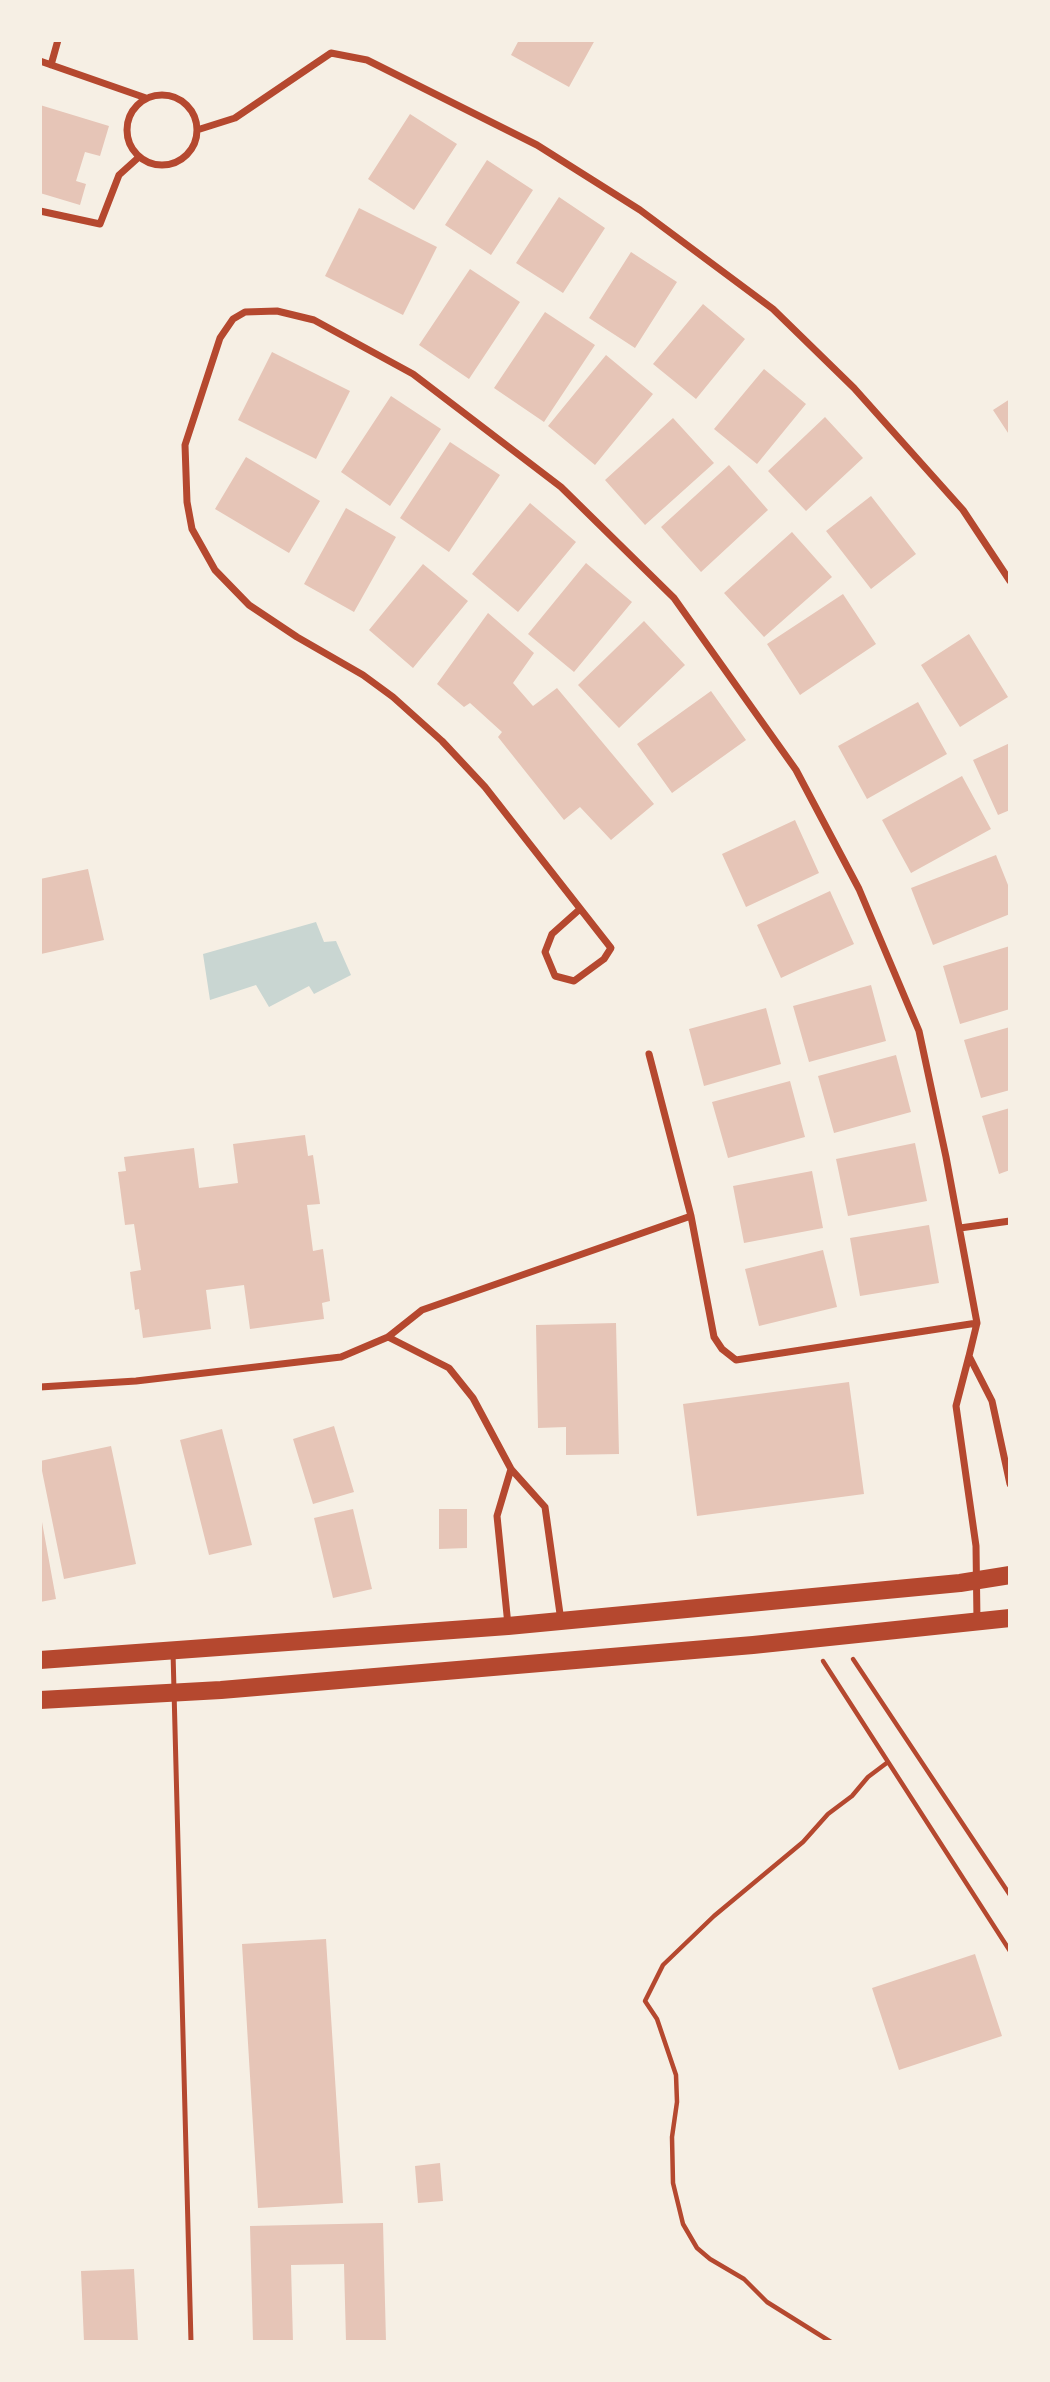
<!DOCTYPE html>
<html>
<head>
<meta charset="utf-8">
<style>
  body { margin:0 }
  #map { position:relative; width:1050px; height:2382px; overflow:hidden; background:#f6efe4; font-family:"PT Sans Narrow",sans-serif }
  canvas { display:block }
  .frame { position:absolute; inset:0; border:42px solid #f6efe4; pointer-events:none }
</style>
</head>
<body>
<div id="map">
<canvas width="1050" height="2382"></canvas>
<div class="frame"></div>
</div>
<script>
const ctx = document.querySelector('canvas').getContext('2d');
ctx.lineJoin = 'round';
function fillPath(path, color) { ctx.fillStyle = color; ctx.fill(path, 'evenodd'); }
const toPath = rows => new Path2D(rows.map(r => 'M' + r).join(''));
function trace(path, color, width, dash) { ctx.strokeStyle = color; ctx.lineWidth = width; ctx.lineCap = dash ? 'butt' : 'round'; ctx.setLineDash(dash || []); ctx.stroke(path); }
fillPath(toPath([
  [316,922,324,942,336,941,351,975,314,994,309,986,269,1007,256,985,210,1000,203,954]
]), '#c9d6d2');
fillPath(toPath([
  [519,40,595,40,569,87,511,55],
  [40,105,109,126,100,156,85,152,76,181,86,184,80,205,40,193],
  [410,114,457,144,414,210,368,179],
  [487,160,533,190,491,255,445,225],
  [559,197,605,228,563,293,516,263],
  [359,208,437,247,403,315,325,276],
  [631,252,677,282,635,348,589,318],
  [470,269,520,302,469,379,419,345],
  [703,304,745,339,696,399,653,364],
  [545,312,595,345,544,422,494,388],
  [272,352,350,391,316,459,238,420],
  [606,355,653,394,595,465,548,426],
  [764,369,806,404,757,464,714,429],
  [391,396,441,429,390,506,341,472],
  [1010,399,1010,436,993,410],
  [825,417,863,458,806,511,768,471],
  [673,418,714,463,645,525,605,480],
  [450,442,500,475,449,552,400,518],
  [246,457,320,501,289,553,215,509],
  [729,465,768,510,701,572,661,527],
  [871,496,916,554,871,589,826,531],
  [530,503,576,542,518,612,472,574],
  [346,508,396,537,354,612,304,584],
  [792,532,832,577,764,637,724,593],
  [586,563,632,602,574,672,528,634],
  [423,564,468,601,413,668,369,630],
  [843,594,876,644,800,695,767,644],
  [488,613,534,653,513,683,533,706,557,688,654,804,611,840,580,807,564,820,498,737,502,732,470,703,464,707,437,684],
  [644,621,685,665,619,728,578,685],
  [969,634,1008,697,960,727,921,665],
  [711,691,746,740,672,793,637,744],
  [918,702,947,754,867,799,838,746],
  [1010,743,1010,810,998,815,973,760],
  [962,776,991,829,911,873,882,820],
  [795,820,819,873,746,907,722,854],
  [996,855,1010,890,1010,914,933,945,911,888],
  [88,869,104,940,41,954,40,879],
  [830,891,854,944,781,978,757,925],
  [1010,946,1010,1009,960,1024,943,966],
  [871,985,886,1041,809,1062,793,1006],
  [766,1008,781,1064,704,1086,689,1029],
  [1010,1027,1010,1090,981,1098,964,1040],
  [896,1055,911,1112,834,1133,818,1076],
  [790,1081,805,1137,728,1158,712,1102],
  [1010,1108,1010,1170,999,1174,982,1116],
  [305,1135,308,1156,313,1155,320,1204,307,1205,313,1251,323,1249,330,1301,322,1303,324,1319,250,1329,244,1285,206,1290,211,1329,143,1338,139,1309,135,1310,130,1272,141,1270,134,1224,125,1225,118,1172,126,1171,124,1157,194,1148,199,1188,238,1183,233,1144],
  [915,1143,927,1201,848,1216,836,1159],
  [812,1171,823,1228,744,1243,733,1186],
  [929,1225,939,1283,860,1296,850,1238],
  [823,1250,837,1307,759,1326,745,1269],
  [616,1323,619,1454,566,1455,566,1427,538,1428,536,1325],
  [849,1382,864,1494,697,1516,683,1404],
  [334,1426,354,1492,313,1504,293,1439],
  [222,1429,252,1545,209,1555,180,1440],
  [111,1446,136,1564,64,1579,40,1461],
  [353,1509,372,1589,333,1598,314,1518],
  [439,1509,467,1509,467,1548,439,1549],
  [42,1522,56,1599,40,1602,40,1523],
  [326,1939,343,2203,258,2208,242,1944],
  [975,1954,1002,2036,899,2070,872,1988],
  [440,2163,443,2201,418,2203,415,2166],
  [383,2223,386,2342,346,2342,344,2264,291,2265,293,2342,253,2342,250,2226],
  [134,2269,138,2342,84,2342,81,2271]
]), '#e6c5b7');
trace(toPath([
  [853,1659,1010,1895],
  [823,1661,1010,1951],
  [831,2342,767,2302,744,2279,710,2259,697,2248,683,2224,673,2183,672,2137,677,2102,676,2075,657,2019,645,2001,663,1965,714,1916,803,1842,828,1814,852,1796,868,1777,888,1762]
]), '#b5482f', 4.5);
trace(toPath([
  [173,1652,191,2342]
]), '#b5482f', 5);
trace(toPath([
  [40,61,146,98],
  [51,65,58,40],
  '127 130a35 35 0 1 1 70 0a35 35 0 1 1-70 0Z',
  [197,130,235,118,331,53,367,60,537,145,640,210,773,309,854,388,963,510,1010,581],
  [40,211,100,224,119,175,139,157],
  [580,909,552,934,545,952,555,976,574,981,604,959,611,948,485,787,442,741,393,697,363,675,297,637,249,605,215,570,192,529,187,502,185,445,220,338,233,319,245,312,277,311,314,320,413,374,561,487,674,598,796,770,859,889,919,1031,946,1157,977,1323,969,1356],
  [649,1054,691,1216],
  [960,1228,1010,1221],
  [388,1337,449,1368,473,1398,511,1469,545,1507,561,1621],
  [40,1387,136,1381,341,1357,388,1337,422,1310,691,1216,714,1337,722,1349,736,1360,977,1323],
  [977,1621,976,1546,956,1406,969,1356,992,1401,1010,1484],
  [508,1625,497,1516,511,1469]
]), '#b5482f', 7);
trace(toPath([
  [40,1660,508,1626,960,1583,1010,1575],
  [40,1700,221,1690,753,1645,1010,1618]
]), '#b5482f', 18);
</script>
</body>
</html>
